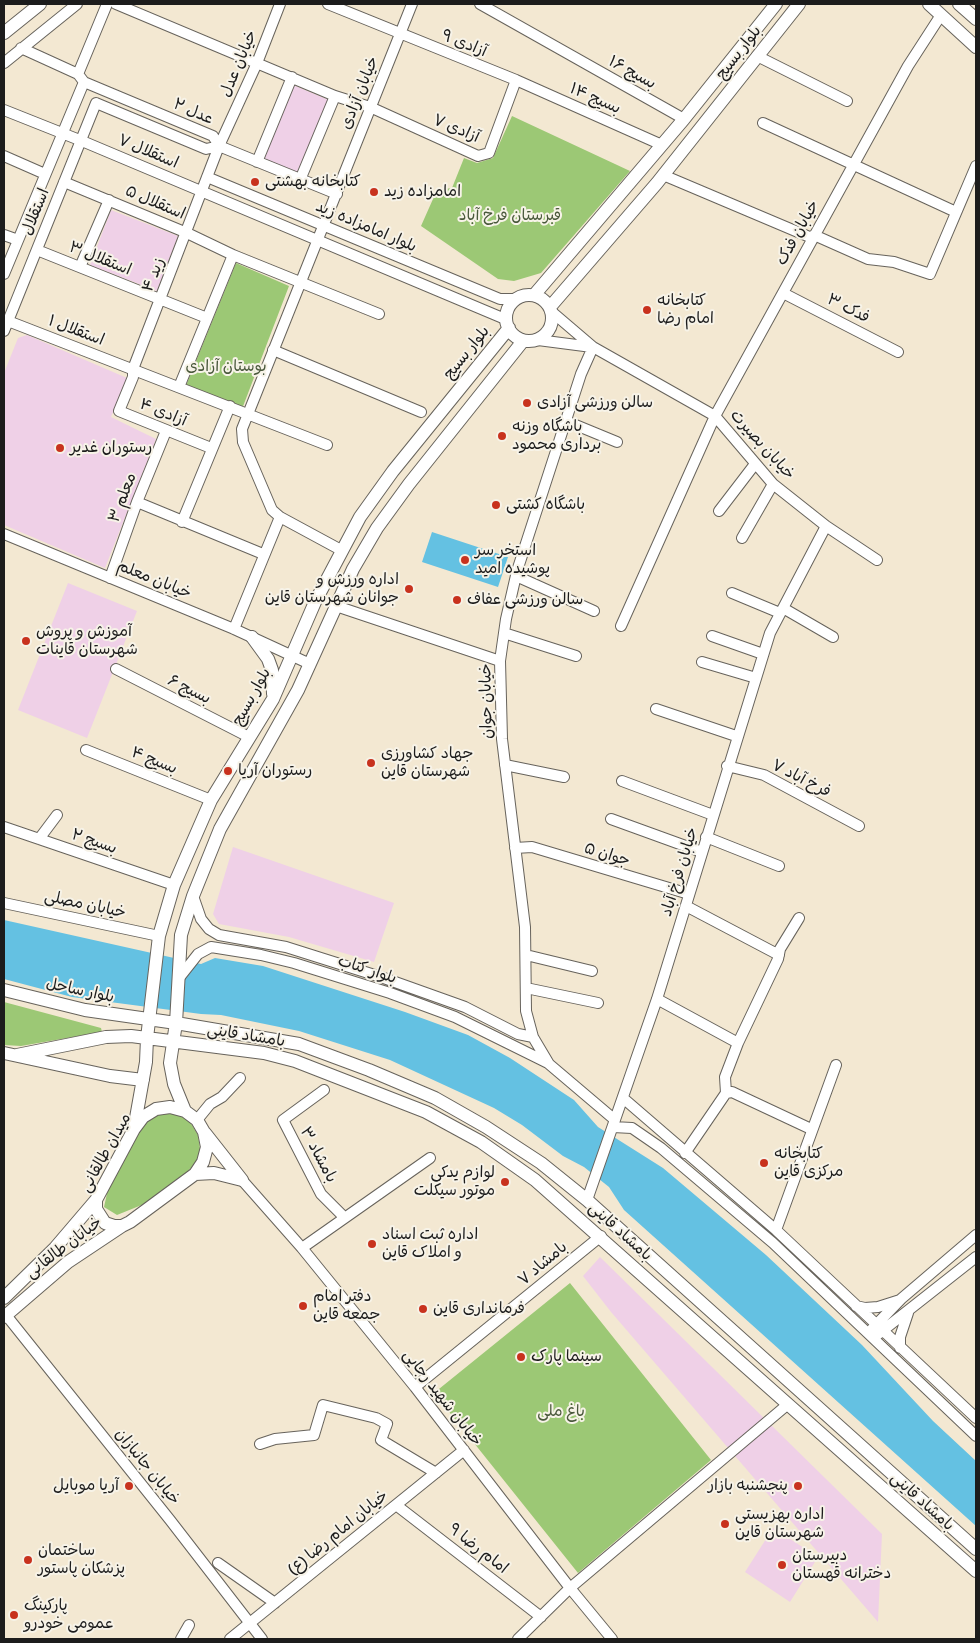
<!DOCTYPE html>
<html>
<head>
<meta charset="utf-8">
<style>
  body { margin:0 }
  #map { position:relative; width:980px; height:1643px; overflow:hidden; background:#f3e8d2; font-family:Itim,sans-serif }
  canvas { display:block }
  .frame { position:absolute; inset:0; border:5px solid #1c1c1c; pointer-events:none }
</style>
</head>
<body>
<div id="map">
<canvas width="980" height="1643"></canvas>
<div class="frame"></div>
</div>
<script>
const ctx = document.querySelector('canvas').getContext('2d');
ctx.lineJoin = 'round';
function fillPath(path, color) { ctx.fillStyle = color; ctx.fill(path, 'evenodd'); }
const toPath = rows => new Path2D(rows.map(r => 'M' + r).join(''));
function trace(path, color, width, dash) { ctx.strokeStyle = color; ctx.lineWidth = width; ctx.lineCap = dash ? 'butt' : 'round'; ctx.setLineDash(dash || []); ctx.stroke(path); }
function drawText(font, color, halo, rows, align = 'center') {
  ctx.font = font + ' Itim,"Playpen Sans Arabic",sans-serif'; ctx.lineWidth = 4; ctx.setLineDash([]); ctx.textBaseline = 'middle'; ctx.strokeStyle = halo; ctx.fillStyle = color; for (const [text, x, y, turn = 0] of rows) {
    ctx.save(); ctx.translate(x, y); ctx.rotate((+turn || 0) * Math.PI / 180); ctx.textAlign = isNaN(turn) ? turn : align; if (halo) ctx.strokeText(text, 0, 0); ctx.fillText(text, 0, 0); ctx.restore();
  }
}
fillPath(toPath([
  [293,85,329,100,299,173,263,158],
  [111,210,178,236,157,291,90,265],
  [27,335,127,378,111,417,156,439,105,568,4,525,4,373,18,338],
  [68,583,137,611,87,738,18,710],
  [233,847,394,903,374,962,289,937,219,924,213,914],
  [600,1257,882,1534,878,1622,611,1312,583,1276],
  [773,1528,818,1557,790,1602,745,1572]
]), '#efd0e7');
fillPath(toPath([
  [512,116,630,171,541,273,514,281,498,279,421,226,437,190,452,188,464,158,477,163,493,158],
  [236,263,289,286,242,409,185,388],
  [4,1002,101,1028,102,1032,21,1046,4,1045],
  [174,1113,189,1120,198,1135,201,1155,196,1163,182,1177,154,1200,117,1215,104,1207,108,1189,145,1122,157,1115],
  [570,1283,711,1460,578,1573,434,1393]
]), '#9cc875');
fillPath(toPath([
  [432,532,508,557,498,587,422,562],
  [4,920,201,964,215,958,263,966,405,1012,468,1035,510,1058,574,1100,598,1127,663,1168,766,1255,862,1345,933,1421,976,1461,976,1526,624,1210,609,1187,584,1167,563,1156,522,1125,494,1108,390,1060,299,1031,221,1015,201,1014,72,997,4,979]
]), '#64c1e2');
const minor = toPath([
  [116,4,335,96,370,107,478,156,489,153,516,80],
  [328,4,516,80,662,145],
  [480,4,684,119],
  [21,48,78,74,84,82,213,136,219,146],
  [757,56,847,101],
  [4,63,77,4],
  [78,74,107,4],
  [4,110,82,141,505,319],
  [763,123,956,212],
  [219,146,337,194],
  [4,156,45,174],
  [257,162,292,77],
  [663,175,812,238],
  [207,177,500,299,515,299],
  [300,180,335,96],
  [64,182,187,233,233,255,379,314],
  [4,235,18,240],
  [814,235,868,259,894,262,930,274,976,166],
  [37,250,207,318],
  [80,267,109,200],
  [4,274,84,82],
  [783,293,898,352],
  [552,312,593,347,715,416,773,484,826,526,877,560],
  [8,321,327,445],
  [4,331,96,103,206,149,219,146],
  [538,340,592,347],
  [593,347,581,374,517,571,506,619,500,661,502,739,525,927,526,1011,533,1037,549,1064,615,1120],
  [273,350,421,412],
  [179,387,233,255],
  [566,421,617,442],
  [211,448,119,411,133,377,133,369,219,146,257,63,280,4],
  [137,502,263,554],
  [719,511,755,464],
  [182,522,230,406],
  [4,534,234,629,310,664],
  [742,538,773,484],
  [341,550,280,517,272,510,243,442,242,429,412,4],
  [516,576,594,611],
  [110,578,137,502,166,431],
  [732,593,780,613],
  [336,606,500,661],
  [783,608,833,637],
  [621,626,715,416,908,66,941,15],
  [234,629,280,517],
  [504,633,576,656],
  [712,636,763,654],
  [702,662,756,678],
  [116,669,249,737],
  [656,709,736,736],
  [86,750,211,800],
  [505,765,564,777],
  [727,766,764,775,859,826],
  [622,781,713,815],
  [611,819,702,852],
  [4,827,174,885],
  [706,837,779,866],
  [39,839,57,815],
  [515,848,532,847,689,894],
  [193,896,201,919,209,929,219,935,286,947,381,977,465,1007,518,1034,533,1037],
  [4,903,159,936],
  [686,906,779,955],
  [526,955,592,971],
  [179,978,198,954,211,947,261,955,294,963,390,993,455,1017,548,1063],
  [526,988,598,1003],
  [657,999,738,1043],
  [324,1090,283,1120,321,1194,344,1217],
  [726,1093,732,1092,811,1129],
  [623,1098,776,1230,976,1418],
  [197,1120,210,1104,222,1097,240,1078],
  [613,1127,632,1128,661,1148,773,1243,976,1436],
  [685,1153,726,1093,725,1077,738,1043,778,959,780,949,799,918],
  [242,1180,302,1248,415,1387,570,1588,612,1639],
  [587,1200,657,999,770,633,826,526],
  [776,1230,836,1065],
  [302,1248,430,1158],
  [856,1306,865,1308,878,1307,900,1300],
  [6,1315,170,1520,262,1639],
  [872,1329,901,1299,976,1235],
  [877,1335,976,1257],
  [900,1348,900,1337,908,1313],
  [415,1387,601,1236],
  [260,1444,275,1439,314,1435,323,1405,376,1418,387,1424,381,1440,436,1473],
  [396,1505,541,1617],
  [218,1563,275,1603],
  [181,1639,189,1625],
  [230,1639,464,1450],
  [518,1639,570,1588,787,1405]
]);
const major = toPath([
  [929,4,976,47],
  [959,4,976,19],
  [4,33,40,4],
  [535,294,684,119,776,4],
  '506 318a23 23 0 1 1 46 0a23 23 0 1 1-46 0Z',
  [550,307,657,183,799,4],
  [252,637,268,659,272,670,273,694],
  [4,990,85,1010,176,1023,299,1044,369,1070,435,1098,486,1127,541,1163,587,1200,976,1549],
  [4,1053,110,1076,143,1080],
  [17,1055,106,1037,131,1036,264,1053,295,1061,426,1112,481,1142,535,1180,976,1571],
  [170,1107,185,1111,197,1120,204,1132,207,1147,203,1162,195,1174,130,1222,122,1226,114,1226,105,1223,96,1209,96,1200,134,1129,143,1117,156,1109,170,1107],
  [185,1111,174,1084,170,1063,176,1023,181,935,193,896,220,829,298,690,353,569,377,528,409,484,523,341],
  [134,1129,146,1062,147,1038,159,936,174,885,211,800,273,699,315,602,360,517,393,471,509,328],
  [205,1133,242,1180],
  [195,1174,214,1173,242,1180],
  [4,1298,55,1248,96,1200],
  [4,1317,68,1262,122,1226]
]);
trace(minor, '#67635c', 12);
trace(major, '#67635c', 14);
trace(minor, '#fff', 10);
trace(major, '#fff', 12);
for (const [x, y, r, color] of [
  [255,182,5,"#c8321e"],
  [374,192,5,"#c8321e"],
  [647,310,5,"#c8321e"],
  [527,403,5,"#c8321e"],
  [502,436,5,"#c8321e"],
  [60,448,5,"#c8321e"],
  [496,505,5,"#c8321e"],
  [465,560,5,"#c8321e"],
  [409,589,5,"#c8321e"],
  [457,600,5,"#c8321e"],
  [26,641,5,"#c8321e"],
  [371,763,5,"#c8321e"],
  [228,771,5,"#c8321e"],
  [764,1163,5,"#c8321e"],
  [505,1182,5,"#c8321e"],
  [372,1244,5,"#c8321e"],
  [303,1306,5,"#c8321e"],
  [423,1309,5,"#c8321e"],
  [521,1357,5,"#c8321e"],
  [129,1486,5,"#c8321e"],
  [798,1486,5,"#c8321e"],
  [725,1524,5,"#c8321e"],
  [28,1560,5,"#c8321e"],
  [782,1565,5,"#c8321e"],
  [14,1615,5,"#c8321e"]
]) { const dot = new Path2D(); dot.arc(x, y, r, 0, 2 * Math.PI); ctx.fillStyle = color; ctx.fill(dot); trace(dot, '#f7f3e8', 2); }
drawText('16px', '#1c1c1c', '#f7f3e8', [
  ["آزادی ۹",464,44,22],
  ["بلوار بسیج",739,53,-52],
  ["خیابان عدل",239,64,-67],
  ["بسیج ۱۶",632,73,29],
  ["خیابان آزادی",360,93,-68],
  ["بسیج ۱۴",595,99,24],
  ["عدل ۲",193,112,24],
  ["آزادی ۷",456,129,23],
  ["استقلال ۷",148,152,23],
  ["استقلال ۵",155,203,23],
  ["استقلال",36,212,-68],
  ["بلوار امامزاده زید",366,227,23],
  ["خیابان فدک",798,233,-61],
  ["استقلال ۳",100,259,22],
  ["زید ۴",154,275,-68],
  ["فدک ۳",848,309,27],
  ["استقلال ۱",76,331,21],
  ["بلوار بسیج",467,353,-51],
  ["آزادی ۴",163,413,22],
  ["خیابان بصیرت",762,445,48],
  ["معلم ۳",123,498,-69],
  ["خیابان معلم",154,580,22],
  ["بسیج ۶",189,690,27],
  ["بلوار بسیج",252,697,-61],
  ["خیابان جوان",487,701,-91],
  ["بسیج ۴",154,761,22],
  ["فرخ آباد ۷",801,779,27],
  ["بسیج ۲",94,842,19],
  ["جوان ۵",607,855,17],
  ["خیابان فرخ آباد",680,872,-73],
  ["خیابان مصلی",85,905,12],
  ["بلوار کتاب",367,970,18],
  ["بلوار ساحل",80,991,12],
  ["بامشاد قاینی",246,1036,9],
  ["میدان طالقانی",106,1153,-61],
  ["بامشاد ۳",318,1155,62],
  ["بامشاد قاینی",620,1232,42],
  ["خیابان طالقانی",64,1248,-37],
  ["بامشاد ۷",543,1264,-40],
  ["خیابان شهید رجایی",442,1398,52],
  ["خیابان جانبازان",147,1467,51],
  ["بامشاد قاینی",922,1502,42],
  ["خیابان امام رضا (ع)",338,1533,-39],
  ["امام رضا ۹",478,1549,38]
]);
drawText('16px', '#1c1c1c', '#f7f3e8', [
  ["کتابخانه بهشتی",265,182],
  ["امامزاده زید",384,192],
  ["کتابخانه",657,301],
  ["امام رضا",657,319],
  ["سالن ورزشی آزادی",537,403],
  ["باشگاه وزنه",512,427],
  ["برداری محمود",512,445],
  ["رستوران غدیر",70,448],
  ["باشگاه کشتی",506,505],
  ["استخر سر",475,551],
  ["پوشیده امید",475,569],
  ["اداره ورزش و",399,580,"right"],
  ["جوانان شهرستان قاین",399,598,"right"],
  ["سالن ورزشی عفاف",467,600],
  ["آموزش و پروش",36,632],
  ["شهرستان قاینات",36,650],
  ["جهاد کشاورزی",381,754],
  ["شهرستان قاین",381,772],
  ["رستوران آریا",238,771],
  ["کتابخانه",774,1154],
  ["مرکزی قاین",774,1172],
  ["لوازم یدکی",495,1173,"right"],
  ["موتور سیکلت",495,1191,"right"],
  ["اداره ثبت اسناد",382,1235],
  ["و املاک قاین",382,1253],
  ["دفتر امام",313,1297],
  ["جمعه قاین",313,1315],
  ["فرمانداری قاین",433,1309],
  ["سینما پارک",531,1357],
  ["آریا موبایل",119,1486,"right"],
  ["پنجشنبه بازار",788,1486,"right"],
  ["اداره بهزیستی",735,1515],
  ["شهرستان قاین",735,1533],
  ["ساختمان",38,1551],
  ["پزشکان پاستور",38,1569],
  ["دبیرستان",792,1556],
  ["دخترانه قهستان",792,1574],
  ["پارکینگ",24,1606],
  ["عمومی خودرو",24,1624]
], 'left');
drawText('16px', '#49583b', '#f7f3e8', [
  ["قبرستان فرخ آباد",510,216],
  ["بوستان آزادی",226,367],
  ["باغ ملی",561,1412]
]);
</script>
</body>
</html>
